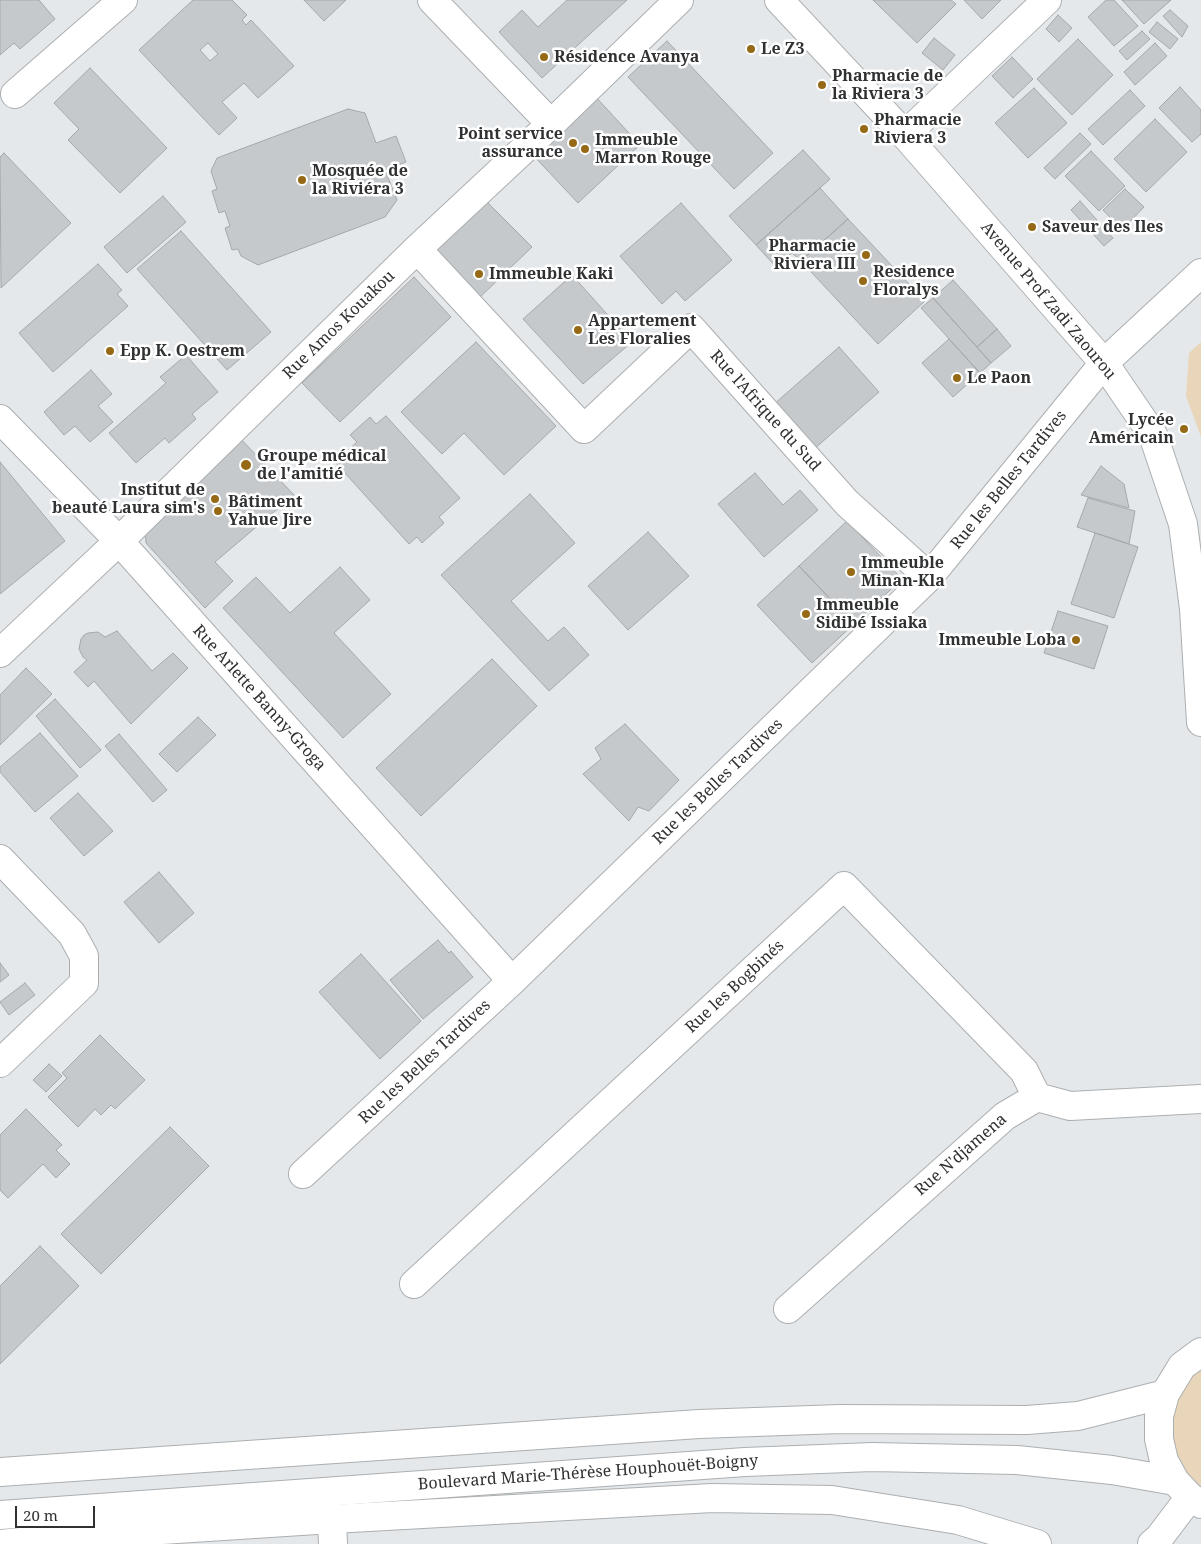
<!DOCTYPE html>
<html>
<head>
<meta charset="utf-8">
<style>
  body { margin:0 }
  #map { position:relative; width:1201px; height:1544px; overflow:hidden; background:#e5e8ea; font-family:"Noto Serif",serif }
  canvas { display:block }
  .scale { position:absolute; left:15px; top:1506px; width:80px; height:22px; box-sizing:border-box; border:2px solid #303132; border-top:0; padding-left:6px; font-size:15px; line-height:18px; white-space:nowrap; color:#303132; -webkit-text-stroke:4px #fff; paint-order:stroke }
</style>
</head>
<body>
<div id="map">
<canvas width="1201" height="1544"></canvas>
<div class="scale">20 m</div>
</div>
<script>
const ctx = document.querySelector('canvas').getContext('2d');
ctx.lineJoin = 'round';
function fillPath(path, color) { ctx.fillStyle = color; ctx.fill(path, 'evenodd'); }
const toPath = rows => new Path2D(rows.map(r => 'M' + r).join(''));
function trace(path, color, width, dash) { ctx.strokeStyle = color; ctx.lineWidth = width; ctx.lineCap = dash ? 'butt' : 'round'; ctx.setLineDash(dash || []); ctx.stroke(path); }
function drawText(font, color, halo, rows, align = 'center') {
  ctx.font = font + ' "Noto Serif",serif'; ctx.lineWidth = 5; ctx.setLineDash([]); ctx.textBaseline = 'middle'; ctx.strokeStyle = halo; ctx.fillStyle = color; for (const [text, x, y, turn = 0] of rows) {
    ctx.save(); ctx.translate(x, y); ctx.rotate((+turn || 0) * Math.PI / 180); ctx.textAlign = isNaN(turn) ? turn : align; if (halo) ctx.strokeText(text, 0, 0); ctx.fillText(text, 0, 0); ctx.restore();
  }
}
fillPath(toPath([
  [1201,342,1201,437,1186,396,1189,353],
  [1201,1369,1201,1487,1191,1480,1178,1460,1171,1438,1172,1414,1180,1392,1194,1374]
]), '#e9d5b9');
const building = toPath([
  [0,0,39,0,55,19,20,49,14,43,0,55,0,0],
  [193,0,232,0,247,15,242,20,246,25,251,20,294,66,258,98,244,83,222,102,237,118,219,135,139,50,193,0],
  [208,43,218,54,210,61,200,50,208,43],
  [304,0,346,0,324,21,304,0],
  [567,0,627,0,542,78,499,32,522,10,538,27,567,0],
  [873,0,951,0,956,4,917,43,873,0],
  [964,0,1001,0,982,19,964,0],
  [1106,0,1114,0,1138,26,1114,46,1088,17,1106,0],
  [1122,0,1171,0,1144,24,1122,0],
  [1170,10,1188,26,1182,37,1163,16,1170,10],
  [1058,15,1072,28,1059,42,1046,29,1058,15],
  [1157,22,1178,39,1170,49,1149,32,1157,22],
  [1142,31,1150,39,1127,60,1119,51,1142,31],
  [934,38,955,55,943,70,922,53,934,38],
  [1078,39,1113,75,1072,115,1037,79,1078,39],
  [667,41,773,153,734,189,628,77,667,41],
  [1155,43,1167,56,1135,85,1124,72,1155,43],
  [1012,57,1033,79,1013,98,992,76,1012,57],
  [90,68,167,148,120,193,68,140,79,129,54,103,90,68],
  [1180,87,1201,110,1201,134,1192,142,1159,108,1180,87],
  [1034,88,1067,123,1028,158,995,123,1034,88],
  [1130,90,1145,106,1103,145,1088,129,1130,90],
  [594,95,640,145,578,203,531,153,594,95],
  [348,109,365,113,376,143,396,136,406,162,385,170,397,200,385,217,258,265,241,256,238,249,232,250,225,228,230,226,225,211,219,213,212,191,217,189,211,171,217,158,348,109],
  [1155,119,1187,152,1146,192,1114,159,1155,119],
  [1080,133,1091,144,1055,179,1044,168,1080,133],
  [803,150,830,179,756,245,729,216,803,150],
  [1091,151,1125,186,1099,211,1065,176,1091,151],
  [4,153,71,223,1,288,0,157,4,153],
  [820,188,848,219,801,261,792,253,776,267,756,245,820,188],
  [1125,189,1144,207,1122,230,1103,210,1125,189],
  [163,196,186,222,127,273,104,247,163,196],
  [482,197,532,247,477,300,430,247,482,197],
  [1080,201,1113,238,1104,246,1071,210,1080,201],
  [681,203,732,260,685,301,676,291,662,304,620,256,681,203],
  [848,219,925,301,878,344,801,261,848,219],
  [181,231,271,332,227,370,137,269,181,231],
  [98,264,122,290,117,294,128,306,53,372,19,333,98,264],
  [572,275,632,342,583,384,523,319,572,275],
  [414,277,451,317,340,422,302,383,414,277],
  [953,280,997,329,977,347,933,298,953,280],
  [933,298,991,363,980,373,921,308,933,298],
  [997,329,1011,346,991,363,977,347,997,329],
  [949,339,980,373,953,397,922,363,949,339],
  [476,342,556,426,504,475,464,433,442,454,401,412,476,342],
  [839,347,879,392,813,450,773,405,839,347],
  [186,355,218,392,192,414,196,419,169,443,165,438,136,463,109,433,166,383,160,377,186,355],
  [91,370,112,394,98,406,113,422,90,442,75,426,64,435,44,412,91,370],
  [386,416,460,498,439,517,444,523,422,543,417,537,409,544,335,462,357,442,350,435,370,417,376,424,386,416],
  [239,437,294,495,215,562,233,581,205,608,146,543,145,527,239,437],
  [0,462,65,541,0,594,0,462],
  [1101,466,1124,484,1129,508,1081,495,1101,466],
  [755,473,783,505,800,490,818,510,764,557,718,504,755,473],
  [530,494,575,543,511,601,548,641,564,627,589,655,549,691,441,575,530,494],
  [1088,498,1135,511,1129,544,1077,527,1088,498],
  [847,521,902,579,854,624,799,566,847,521],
  [648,532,689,576,628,630,588,586,648,532],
  [1095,533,1138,547,1114,618,1071,604,1095,533],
  [799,566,854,624,812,663,757,605,799,566],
  [340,567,370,600,334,633,391,694,343,738,223,608,256,577,290,613,340,567],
  [1058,611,1108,626,1094,669,1044,653,1058,611],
  [117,631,152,671,173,653,188,668,131,724,94,681,88,687,74,672,87,660,83,657,79,649,81,639,84,635,88,633,98,632,105,637,117,631],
  [492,659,537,706,421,816,376,768,492,659],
  [26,668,52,694,0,745,0,695,26,668],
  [55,699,101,750,80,768,36,716,55,699],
  [198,717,216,735,177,772,159,754,198,717],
  [625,724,679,780,649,811,638,807,629,821,583,774,601,759,595,748,625,724],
  [40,733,78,776,35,812,0,772,0,767,40,733],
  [119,734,167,790,153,802,105,746,119,734],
  [78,793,113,831,84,856,50,818,78,793],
  [159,872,194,913,159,943,124,902,159,872],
  [438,940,449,953,451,951,473,977,423,1019,390,980,438,940],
  [361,954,421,1021,380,1059,319,992,361,954],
  [0,963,9,975,0,982,0,963],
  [25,983,35,995,9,1015,0,1002,25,983],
  [100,1035,145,1080,115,1109,111,1105,101,1115,95,1109,78,1127,48,1097,67,1078,62,1073,100,1035],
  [49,1064,62,1076,46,1092,33,1080,49,1064],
  [26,1109,62,1145,56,1150,70,1164,56,1178,43,1164,8,1198,0,1190,0,1135,26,1109],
  [170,1127,209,1166,101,1274,61,1234,170,1127],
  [40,1246,79,1286,0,1364,0,1286,40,1246]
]);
fillPath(building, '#c6c9cb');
trace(building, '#a5a8aa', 1);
const minor = toPath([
  [432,0,551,124],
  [15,94,123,0],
  [905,135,1047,0],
  [417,249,584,429,691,328,847,503,929,577],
  [0,419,119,541,512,981],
  [0,653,119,541,417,249,551,124,679,0],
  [0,859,72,934,84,956,84,983,0,1063],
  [303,1174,512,981,929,577,1104,363,1201,273],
  [414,1284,844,886,1024,1071,1037,1097],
  [788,1309,1005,1116,1037,1097,1070,1106,1201,1099],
  [332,1519,333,1544],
  [0,1544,100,1534,332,1519,712,1498,832,1500,958,1520,1037,1544],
  [1152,1544,1159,1538,1190,1497]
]);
const secondary = toPath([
  [779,0,905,135,1104,363,1153,435,1183,524,1194,609,1201,722],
  [1201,1352,1182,1366,1165,1394,1159,1416,1159,1439,1164,1461,1175,1481,1190,1497,1201,1504],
  [0,1472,699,1424,840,1419,1027,1420,1078,1416,1165,1394],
  [0,1515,745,1462,872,1457,1017,1460,1112,1470,1175,1481]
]);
trace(minor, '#acafb1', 30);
trace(secondary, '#acafb1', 30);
trace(minor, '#fff', 28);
trace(secondary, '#fff', 28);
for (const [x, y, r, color] of [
  [751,49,5,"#956915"],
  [544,57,5,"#956915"],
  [822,85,5,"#956915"],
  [864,129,5,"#956915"],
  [573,143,5,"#956915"],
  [585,149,5,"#956915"],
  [302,180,5,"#956915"],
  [1032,227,5,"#956915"],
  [866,255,5,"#956915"],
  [479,274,5,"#956915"],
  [863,281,5,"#956915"],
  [578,330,5,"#956915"],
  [110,351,5,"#956915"],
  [957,378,5,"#956915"],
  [1184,429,5,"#956915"],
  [246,465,6,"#956915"],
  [215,499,5,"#956915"],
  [218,511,5,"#956915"],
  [851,572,5,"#956915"],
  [806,614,5,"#956915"],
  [1076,640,5,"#956915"]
]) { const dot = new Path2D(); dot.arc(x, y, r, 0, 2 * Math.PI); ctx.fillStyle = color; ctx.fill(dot); trace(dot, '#fff', 2); }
drawText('bold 16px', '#303132', '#fff', [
  ["Le Z3",761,49],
  ["Résidence Avanya",554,57],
  ["Pharmacie de",832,76],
  ["la Riviera 3",832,94],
  ["Pharmacie",874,120],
  ["Riviera 3",874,138],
  ["Point service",563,134,"right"],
  ["assurance",563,152,"right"],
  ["Immeuble",595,140],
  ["Marron Rouge",595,158],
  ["Mosquée de",312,171],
  ["la Riviéra 3",312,189],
  ["Saveur des Iles",1042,227],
  ["Pharmacie",856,246,"right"],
  ["Riviera III",856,264,"right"],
  ["Residence",873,272],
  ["Floralys",873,290],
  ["Immeuble Kaki",489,274],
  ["Appartement",588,321],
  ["Les Floralies",588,339],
  ["Epp K. Oestrem",120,351],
  ["Le Paon",967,378],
  ["Lycée",1174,420,"right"],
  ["Américain",1174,438,"right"],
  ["Groupe médical",257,456],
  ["de l'amitié",257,474],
  ["Institut de",205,490,"right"],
  ["beauté Laura sim's",205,508,"right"],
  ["Bâtiment",228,502],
  ["Yahue Jire",228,520],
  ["Immeuble",861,563],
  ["Minan-Kla",861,581],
  ["Immeuble",816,605],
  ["Sidibé Issiaka",816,623],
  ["Immeuble Loba",1066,640,"right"]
], 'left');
drawText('16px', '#303132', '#fff', [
  ["Avenue Prof Zadi Zaourou",1048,301,50],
  ["Rue Amos Kouakou",339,325,-44],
  ["Rue l'Afrique du Sud",765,411,48],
  ["Rue les Belles Tardives",1009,480,-51],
  ["Rue Arlette Banny-Groga",259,698,48],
  ["Rue les Belles Tardives",718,782,-44],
  ["Rue les Bogbinés",735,987,-43],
  ["Rue les Belles Tardives",425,1062,-43],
  ["Rue N'djamena",961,1155,-41],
  ["Boulevard Marie-Thérèse Houphouët-Boigny",588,1473,-4]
]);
</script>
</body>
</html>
